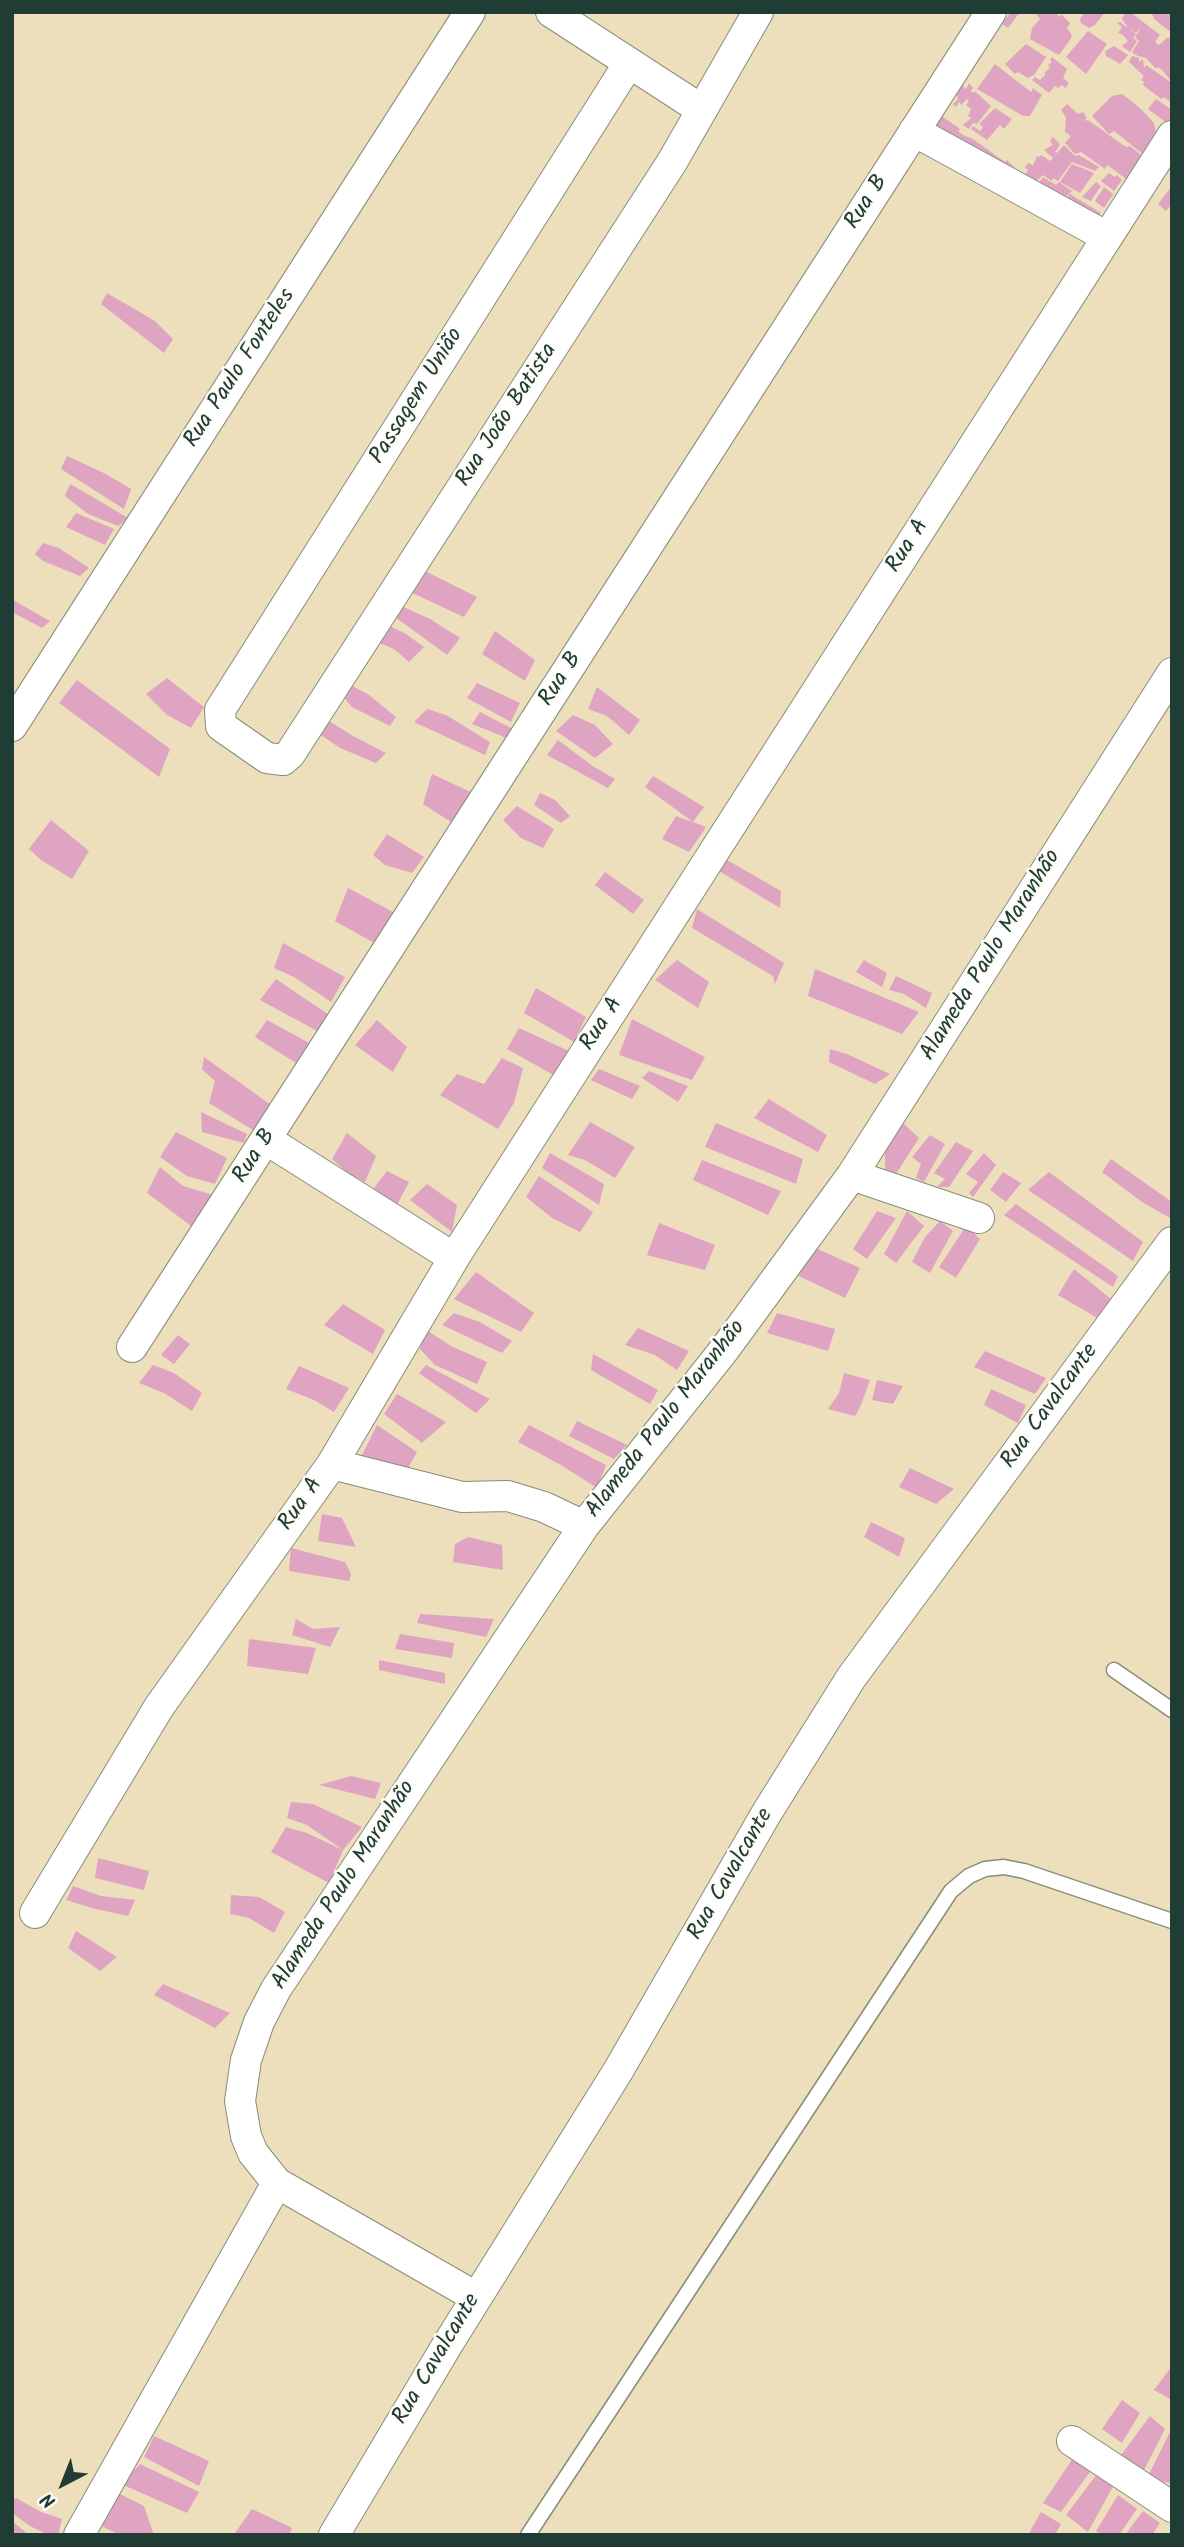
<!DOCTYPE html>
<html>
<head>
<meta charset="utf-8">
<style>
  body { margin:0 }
  #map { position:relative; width:1184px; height:2547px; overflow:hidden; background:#eddebc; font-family:Kalam,sans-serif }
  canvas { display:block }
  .frame { position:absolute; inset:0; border:14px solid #1f3d34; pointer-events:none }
  .north { position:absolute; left:28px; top:2449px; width:70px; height:70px; -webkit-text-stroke:5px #fdfcf7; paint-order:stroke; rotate:222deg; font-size:19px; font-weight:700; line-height:28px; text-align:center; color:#1f3d34 }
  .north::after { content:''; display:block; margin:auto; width:24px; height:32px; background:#1f3d34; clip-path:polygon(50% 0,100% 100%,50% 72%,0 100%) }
</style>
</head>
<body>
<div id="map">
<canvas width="1184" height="2547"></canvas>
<div class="frame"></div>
<div class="north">N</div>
</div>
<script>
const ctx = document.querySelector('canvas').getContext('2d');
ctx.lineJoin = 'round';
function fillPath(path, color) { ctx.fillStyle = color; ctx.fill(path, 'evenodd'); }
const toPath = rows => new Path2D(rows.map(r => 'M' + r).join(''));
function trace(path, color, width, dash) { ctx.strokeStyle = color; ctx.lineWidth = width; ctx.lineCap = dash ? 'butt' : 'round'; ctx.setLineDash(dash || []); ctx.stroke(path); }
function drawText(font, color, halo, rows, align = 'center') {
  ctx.font = font + ' Kalam,sans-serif'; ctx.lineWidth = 5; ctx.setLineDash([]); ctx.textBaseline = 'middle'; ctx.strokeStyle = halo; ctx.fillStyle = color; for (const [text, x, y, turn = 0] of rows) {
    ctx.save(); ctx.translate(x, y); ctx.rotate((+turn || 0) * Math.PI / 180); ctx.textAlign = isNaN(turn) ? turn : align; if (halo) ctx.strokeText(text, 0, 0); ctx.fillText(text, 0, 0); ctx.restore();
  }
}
fillPath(toPath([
  [1011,12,1020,12,1008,28,1002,24],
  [1040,12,1054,12,1060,17,1061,14,1070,23,1067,28,1072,35,1070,40,1059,55,1030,39,1032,28,1040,19,1037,15],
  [1085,12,1105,12,1095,25,1089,28,1081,23,1080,19],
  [1126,12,1130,12,1160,35,1155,42,1159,45,1168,37,1172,40,1172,82,1162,70,1158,67,1156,69,1146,58,1138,56,1132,52,1139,41,1135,37,1141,28,1136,33,1128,28,1122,19],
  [1151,12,1172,12,1172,33,1155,20],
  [1120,22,1136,34,1133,38,1137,41,1130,52,1122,46,1128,41,1123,35,1118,33,1122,27,1117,23],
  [1088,31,1107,44,1086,74,1066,57],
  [1026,44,1046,57,1034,75,1028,78,1018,72,1015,74,1005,64],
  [1114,46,1128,55,1120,64,1106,56,1105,51],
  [1132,56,1139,58,1139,62,1143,59,1144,68,1146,65,1172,83,1172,98,1169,101,1164,97,1161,99,1143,85,1144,82,1141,80,1144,76,1129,62],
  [1052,57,1067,69,1063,78,1069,83,1065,88,1062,85,1058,88,1055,86,1049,93,1032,80,1035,77,1040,80,1045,75,1045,72,1050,68,1048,65,1052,62,1050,60],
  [995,64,1031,92,1033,88,1042,95,1030,116,1023,116,977,89],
  [969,83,973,88,971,91,973,93,975,91,991,106,977,124,973,123,969,129,963,125,971,118,968,116,971,109,966,105,969,101,967,99,961,105,959,102,956,107,953,104,958,99,956,92,962,85,966,89],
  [1122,94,1140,108,1154,123,1157,138,1144,155,1114,131,1109,134,1092,116,1112,96],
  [1156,99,1172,110,1172,118,1168,124,1148,109],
  [1067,104,1078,114,1083,112,1087,118,1084,121,1088,120,1126,147,1130,146,1145,158,1129,181,1107,165,1105,169,1081,152,1075,154,1065,143,1071,136,1065,132,1066,117,1061,110],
  [995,108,1012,119,1004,129,1000,125,987,140,971,129,973,126,980,131,983,127,979,124],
  [939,114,960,129,958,131,963,135,973,139,1005,162,1007,160,1015,168,1007,179,926,136],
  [1053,137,1060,144,1055,152,1057,153,1064,145,1075,156,1079,155,1099,167,1095,171,1072,162,1058,181,1053,178,1052,181,1043,175,1033,184,1021,180,1028,170,1025,167,1028,163,1033,165,1037,156,1039,157,1041,155,1050,161,1053,158,1044,150,1053,145,1050,141],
  [1072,164,1094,173,1080,193,1060,182],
  [1109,173,1115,177,1117,175,1122,180,1114,191,1101,181],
  [1043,177,1056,185,1059,182,1072,191,1057,207,1036,187],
  [1096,182,1101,186,1091,201,1082,197],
  [1172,186,1172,204,1166,211,1158,204],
  [1104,187,1113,194,1104,208,1095,201],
  [1070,194,1101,213,1096,218,1059,208],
  [107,293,155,321,173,339,164,353,101,304],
  [67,456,106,474,131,489,124,509,61,469],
  [70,484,96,499,128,518,118,526,88,514,65,496],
  [76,513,114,529,105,545,66,527],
  [43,543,59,548,89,568,80,576,43,561,35,554],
  [417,567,477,597,464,617,410,592],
  [12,599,27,608,50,621,42,628,12,612],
  [399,605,430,619,460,638,447,655,395,617],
  [386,624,406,634,424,647,409,662,394,649,374,641],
  [495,631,535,660,525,681,482,654],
  [167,678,204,707,191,728,167,715,146,694],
  [77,680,170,749,159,777,59,703],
  [347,683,369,695,396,717,390,726,352,707,339,692],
  [477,683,520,703,511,722,467,698],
  [597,687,640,720,629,735,607,716,588,709],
  [427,709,446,715,490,742,485,755,414,722],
  [480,712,517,731,509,739,472,724],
  [573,715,595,725,613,744,595,758,556,731],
  [329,721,353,736,386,753,376,763,340,748,321,735],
  [558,740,594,767,615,779,608,788,547,755],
  [432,774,477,795,454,824,423,804],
  [653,776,704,807,693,822,706,827,689,852,662,839,676,816,693,822,645,787],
  [540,793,555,800,570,816,561,823,534,805],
  [517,806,554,829,543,848,521,838,503,820],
  [51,820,89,851,72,879,41,860,29,849],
  [387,834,424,857,412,873,385,865,373,855],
  [727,860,781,891,780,908,719,871],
  [605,872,644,900,633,914,595,885],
  [348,888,393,912,376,944,335,921],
  [697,909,784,963,775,984,773,976,692,928],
  [283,943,345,977,331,1002,294,977,274,968],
  [677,960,709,982,698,1008,655,980],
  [864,960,887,973,882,987,856,972],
  [815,969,919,1012,902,1034,808,996],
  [896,976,932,993,926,1008,904,994,889,990],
  [276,979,329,1015,317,1031,260,1000],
  [536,988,586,1017,574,1042,524,1013],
  [632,1019,705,1057,692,1080,619,1055],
  [267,1020,311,1044,299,1065,255,1037],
  [377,1020,407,1047,393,1072,355,1045],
  [519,1028,569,1051,559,1078,507,1049],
  [830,1049,847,1054,890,1074,875,1084,829,1062],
  [204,1057,274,1107,253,1130,209,1103,215,1081,202,1069],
  [502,1058,523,1068,514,1103,498,1129,440,1095,457,1074,484,1084],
  [599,1069,640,1086,632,1099,591,1080],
  [649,1071,688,1086,678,1102,642,1078],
  [769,1099,827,1135,818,1152,754,1118],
  [201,1112,247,1134,244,1143,202,1132],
  [901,1121,919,1138,896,1174,885,1172,885,1149],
  [590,1122,635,1147,615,1178,585,1160,568,1155],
  [716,1123,803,1159,796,1184,705,1147],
  [176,1132,227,1158,215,1184,187,1176,160,1157],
  [347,1133,376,1156,365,1182,349,1174,332,1159],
  [930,1135,945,1144,924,1182,916,1178,921,1164,912,1157],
  [956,1142,973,1151,949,1187,937,1187,945,1179,934,1173],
  [550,1153,604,1184,599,1205,542,1168],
  [984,1153,996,1165,973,1197,969,1193,978,1182,966,1174],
  [1111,1159,1172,1202,1170,1218,1142,1202,1102,1172],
  [702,1160,781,1191,768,1215,693,1180],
  [160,1167,183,1186,217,1196,195,1229,147,1193],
  [387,1171,409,1182,396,1207,371,1192],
  [1003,1172,1021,1183,1006,1202,990,1190],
  [1049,1172,1143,1242,1133,1261,1028,1190],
  [539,1176,593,1212,580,1232,552,1218,526,1197],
  [427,1184,457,1205,452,1232,410,1200],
  [1016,1204,1118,1276,1113,1287,1004,1215],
  [877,1211,896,1218,867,1259,853,1249],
  [907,1211,924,1226,896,1263,884,1254],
  [940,1221,953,1231,930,1273,912,1262,925,1237],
  [659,1223,715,1245,705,1270,647,1255],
  [966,1226,980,1239,956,1278,939,1267],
  [813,1247,860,1268,845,1298,799,1276],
  [1074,1269,1116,1303,1099,1319,1058,1295],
  [476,1272,534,1313,521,1332,454,1299],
  [343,1304,385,1330,373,1354,324,1325],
  [454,1313,480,1322,512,1341,502,1353,442,1325],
  [777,1313,835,1329,828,1351,767,1333],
  [638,1328,689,1351,677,1370,655,1355,625,1345],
  [425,1329,451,1346,487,1362,477,1384,435,1365,420,1349],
  [178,1335,190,1344,174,1364,161,1355],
  [985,1351,1046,1378,1035,1394,974,1367],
  [593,1354,658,1390,650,1404,591,1370],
  [153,1365,174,1373,202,1393,192,1411,164,1393,139,1383],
  [426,1365,490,1399,476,1413,419,1373],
  [299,1366,349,1388,334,1412,314,1400,286,1389],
  [844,1373,870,1380,861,1405,855,1416,828,1409,839,1393],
  [877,1380,903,1386,893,1404,872,1400],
  [991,1389,1026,1405,1018,1423,984,1405],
  [397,1394,446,1422,422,1443,384,1414],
  [577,1421,627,1445,614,1459,569,1436],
  [377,1425,417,1452,401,1481,361,1457],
  [529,1425,606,1465,597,1488,561,1465,518,1442],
  [910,1468,954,1489,936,1504,899,1487],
  [322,1514,342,1518,356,1547,318,1541],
  [871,1522,905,1538,899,1557,864,1537],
  [468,1537,502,1545,503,1570,453,1562,455,1544],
  [291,1548,345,1562,351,1574,349,1581,289,1571],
  [420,1614,452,1616,494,1619,486,1637,417,1623],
  [296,1619,313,1629,340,1627,330,1647,292,1635],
  [400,1634,454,1643,452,1658,395,1649],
  [249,1639,316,1648,308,1674,247,1666],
  [379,1660,445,1673,445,1684,379,1670],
  [351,1776,381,1783,375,1799,319,1785],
  [291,1802,313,1804,362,1827,343,1850,307,1825,287,1818],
  [286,1827,307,1833,343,1850,329,1883,271,1852],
  [98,1858,149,1871,144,1890,95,1878],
  [73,1886,101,1896,135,1900,128,1916,92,1908,66,1900],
  [231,1895,259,1897,285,1912,274,1933,249,1918,230,1914],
  [76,1931,117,1957,100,1971,68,1948],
  [163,1984,230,2013,215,2028,154,1995],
  [1172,2366,1172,2400,1154,2390],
  [1122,2400,1140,2413,1122,2443,1102,2429],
  [1150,2416,1165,2429,1143,2472,1121,2455],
  [1170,2432,1172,2433,1172,2483,1146,2480],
  [154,2436,209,2461,199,2486,144,2457],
  [1077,2452,1095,2465,1061,2512,1043,2503],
  [140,2464,199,2492,187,2513,121,2484],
  [1100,2470,1116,2481,1088,2532,1066,2515],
  [118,2493,144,2506,154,2535,120,2535,101,2526],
  [1118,2495,1137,2509,1119,2535,1101,2535,1096,2531],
  [16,2498,41,2512,62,2519,58,2535,48,2535,30,2526,12,2513,12,2501],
  [252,2509,292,2528,289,2535,238,2535,235,2533],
  [1143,2511,1160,2523,1152,2535,1125,2535],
  [1041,2512,1061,2524,1055,2535,1028,2535],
  [12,2521,29,2535,12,2535]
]), '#e0a4c3');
const service = toPath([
  [1114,1670,1172,1710],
  [528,2535,951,1891,969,1876,985,1869,1004,1867,1024,1871,1172,1921]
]);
const minor = toPath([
  [551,12,702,110],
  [629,63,220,710,221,726,267,758,283,760,290,754,672,162,758,12],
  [914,131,1107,237],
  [12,726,470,12],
  [267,1140,454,1258],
  [852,1175,979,1218],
  [132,1347,991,12],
  [332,1464,462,1497,508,1496,544,1507,584,1526],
  [35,1913,159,1707,332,1464,454,1258,1172,136],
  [476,2297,277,2183,253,2153,246,2136,240,2101,246,2060,259,2022,276,1989,584,1526,724,1350,852,1175,1172,673],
  [1072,2441,1172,2507],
  [79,2535,277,2183],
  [334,2535,449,2342,618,2071,766,1814,851,1678,1172,1242]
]);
trace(service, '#868e78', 17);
trace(minor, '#868e78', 32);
trace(service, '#fff', 14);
trace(minor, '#fff', 30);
drawText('23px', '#1f3d34', '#fdfcf7', [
  ["Rua B",868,203,-57],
  ["Rua Paulo Fonteles",241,369,-57],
  ["Passagem União",418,397,-58],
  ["Rua João Batista",508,416,-57],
  ["Rua A",909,547,-57],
  ["Rua B",562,680,-57],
  ["Alameda Paulo Maranhão",992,956,-58],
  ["Rua A",603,1025,-57],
  ["Rua B",256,1157,-57],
  ["Rua Cavalcante",1051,1407,-54],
  ["Alameda Paulo Maranhão",667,1420,-52],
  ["Rua A",302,1505,-55],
  ["Rua Cavalcante",732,1875,-60],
  ["Alameda Paulo Maranhão",345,1886,-57],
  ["Rua Cavalcante",438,2360,-59]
]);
</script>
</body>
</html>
